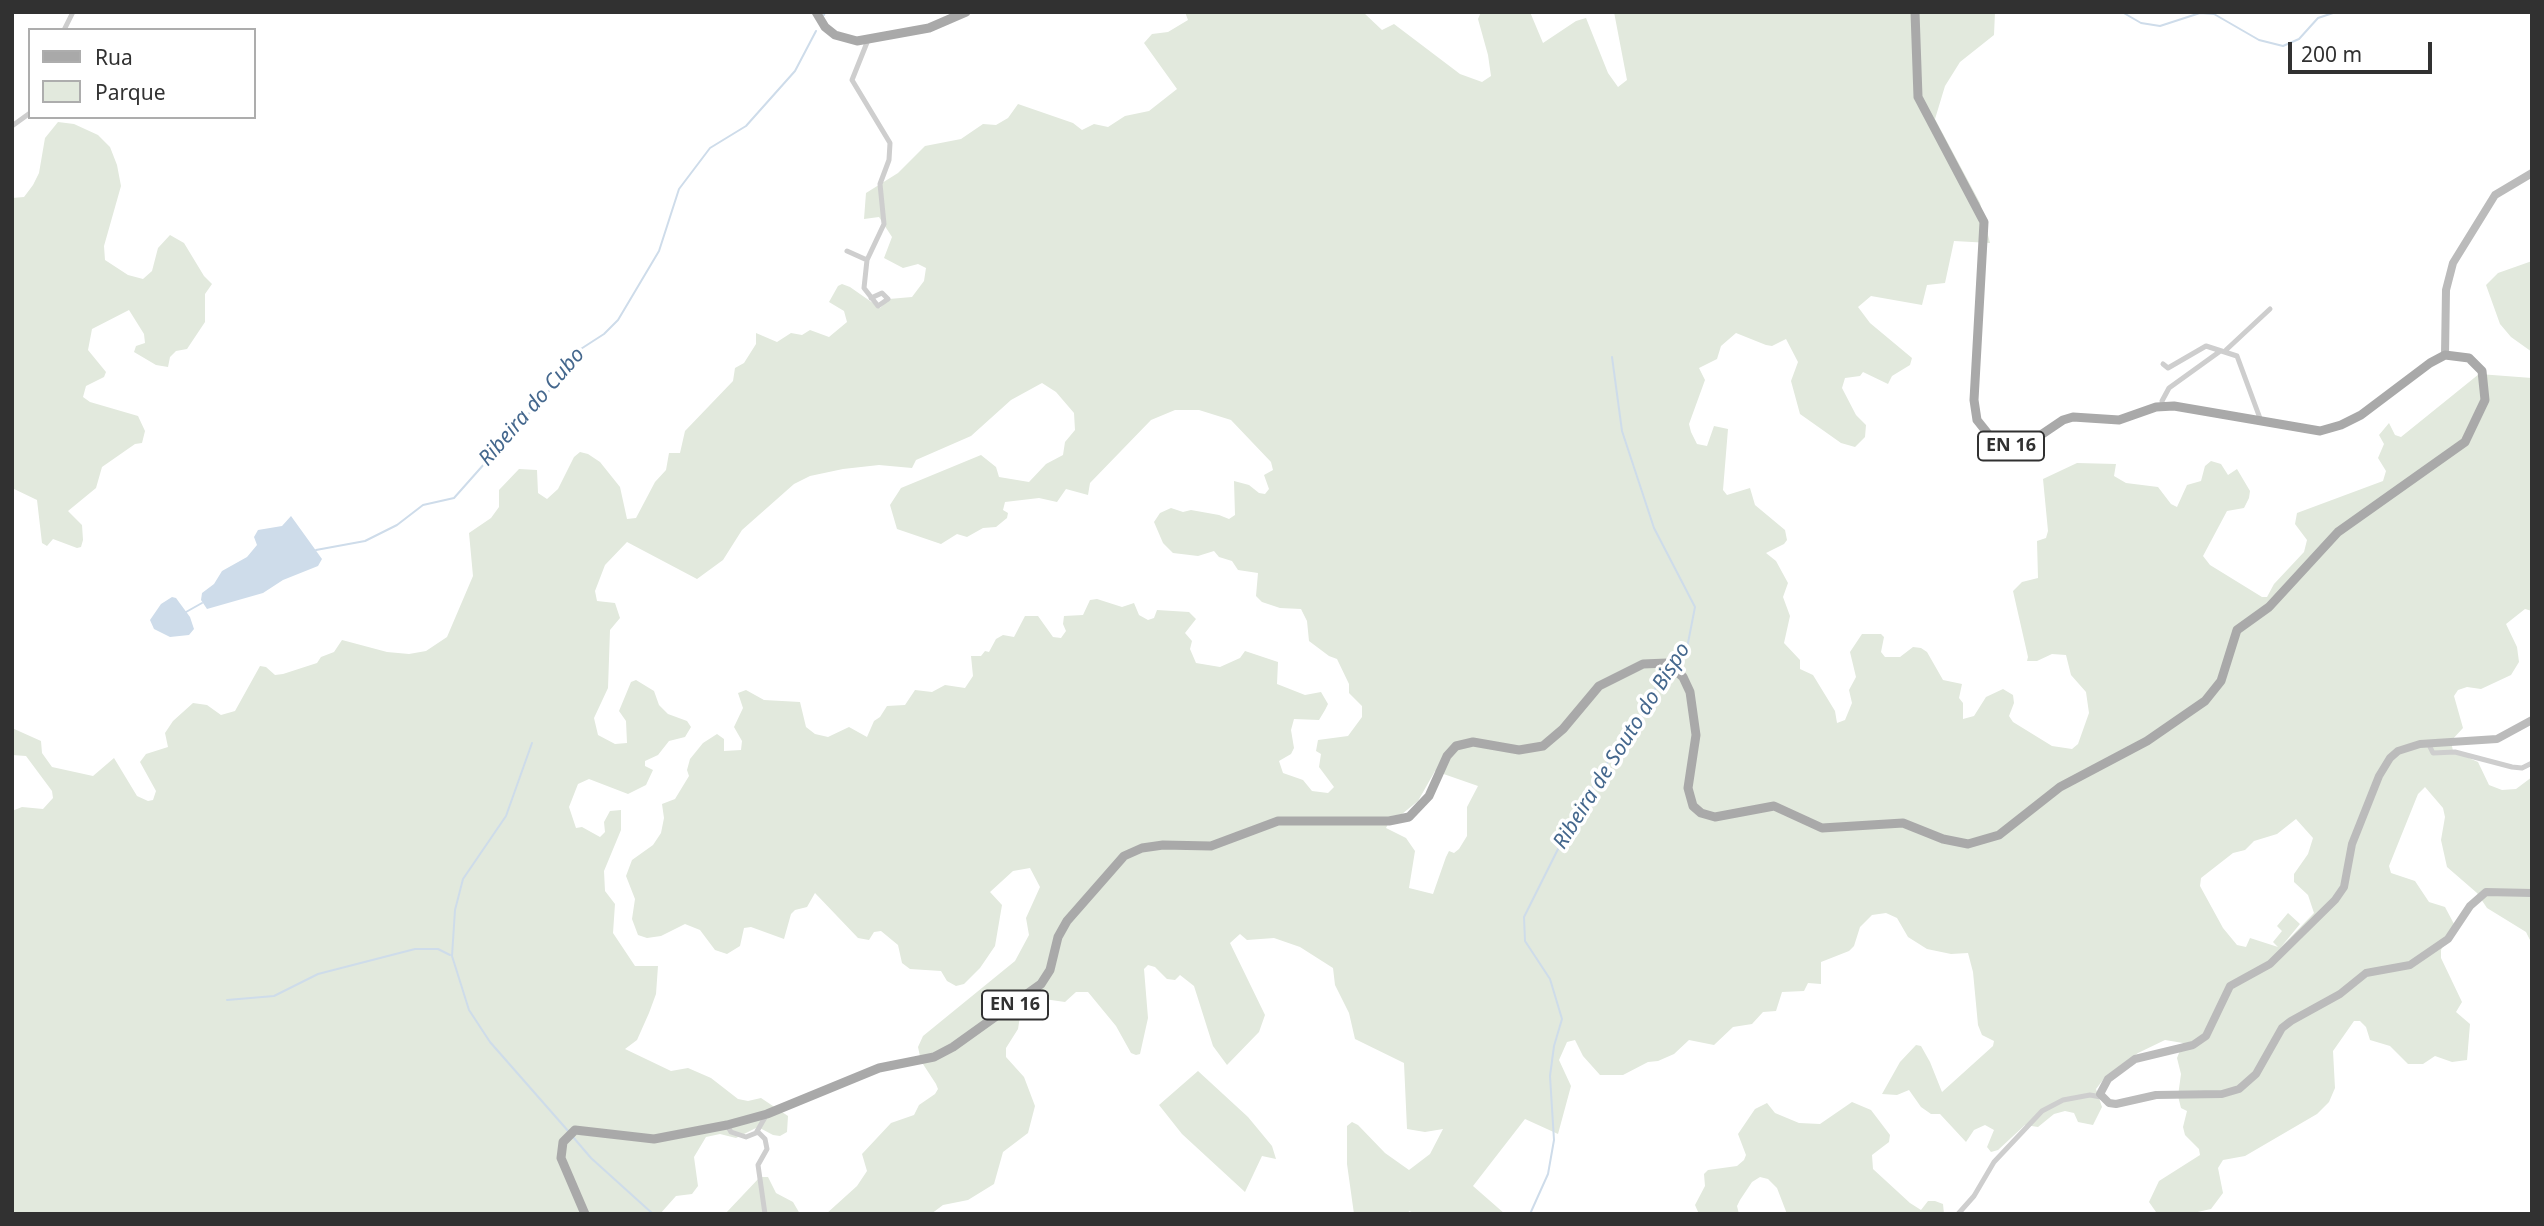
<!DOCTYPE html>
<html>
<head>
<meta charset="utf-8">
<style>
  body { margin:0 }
  #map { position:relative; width:2544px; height:1226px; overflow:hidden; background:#fff; font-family:"Noto Sans",sans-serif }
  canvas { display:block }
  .frame { position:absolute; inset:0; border:14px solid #313131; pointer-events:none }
  .legend { position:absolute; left:28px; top:28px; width:228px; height:91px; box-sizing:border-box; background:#fff; border:2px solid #adadad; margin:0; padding:9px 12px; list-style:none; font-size:21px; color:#313131 }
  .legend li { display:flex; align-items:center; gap:14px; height:35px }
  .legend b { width:35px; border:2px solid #adadad }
  .scale { position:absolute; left:2288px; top:42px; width:144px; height:32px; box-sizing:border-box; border:4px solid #313131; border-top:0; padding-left:9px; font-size:21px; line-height:24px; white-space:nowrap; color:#313131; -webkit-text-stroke:5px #fff; paint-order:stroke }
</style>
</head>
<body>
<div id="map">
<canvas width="2544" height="1226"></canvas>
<div class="frame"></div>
<ul class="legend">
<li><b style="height:9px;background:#a9a9a9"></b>Rua</li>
<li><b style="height:19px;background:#e2e9dd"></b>Parque</li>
</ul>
<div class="scale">200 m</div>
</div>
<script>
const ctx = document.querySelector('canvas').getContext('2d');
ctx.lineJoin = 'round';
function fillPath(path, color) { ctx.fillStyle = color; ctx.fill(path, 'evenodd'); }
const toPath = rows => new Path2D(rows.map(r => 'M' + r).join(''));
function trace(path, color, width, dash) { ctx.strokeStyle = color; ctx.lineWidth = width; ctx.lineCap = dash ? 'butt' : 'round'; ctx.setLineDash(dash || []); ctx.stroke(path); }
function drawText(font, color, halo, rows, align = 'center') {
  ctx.font = font + ' "Noto Sans",sans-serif'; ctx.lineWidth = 7; ctx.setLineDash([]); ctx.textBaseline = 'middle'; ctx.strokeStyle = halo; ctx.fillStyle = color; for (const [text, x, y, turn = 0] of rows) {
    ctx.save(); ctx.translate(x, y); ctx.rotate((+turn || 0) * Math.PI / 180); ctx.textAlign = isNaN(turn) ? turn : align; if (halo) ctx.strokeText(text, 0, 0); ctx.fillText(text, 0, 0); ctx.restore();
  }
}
fillPath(toPath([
  [1185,12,1363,12,1382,30,1394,24,1460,74,1482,82,1491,76,1488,55,1478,19,1481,12,1530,12,1543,43,1576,21,1586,18,1608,73,1618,87,1627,80,1614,12,1995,12,1994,35,1960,62,1945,86,1935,119,1980,203,1990,243,1954,241,1945,283,1927,285,1922,305,1871,296,1858,307,1870,323,1912,358,1910,365,1892,376,1888,384,1863,372,1860,376,1845,378,1842,388,1856,415,1866,425,1865,437,1855,447,1841,443,1800,414,1791,381,1798,362,1786,339,1772,346,1766,345,1736,333,1721,346,1717,359,1699,368,1705,380,1689,424,1691,432,1697,444,1707,446,1714,426,1728,429,1723,490,1727,495,1750,488,1755,505,1785,530,1787,540,1784,544,1766,553,1776,561,1788,583,1783,597,1790,616,1784,643,1800,660,1800,669,1813,675,1835,711,1837,723,1845,720,1852,703,1849,690,1856,677,1850,652,1862,634,1881,634,1884,637,1881,652,1885,657,1900,657,1913,647,1921,648,1927,652,1943,680,1962,684,1959,698,1963,703,1963,719,1974,716,1986,697,2003,689,2013,695,2014,703,2009,716,2013,722,2052,746,2072,749,2078,744,2089,713,2086,692,2071,675,2066,655,2052,654,2037,661,2027,661,2028,657,2013,591,2022,582,2038,578,2037,541,2046,538,2048,531,2043,479,2077,463,2116,464,2114,476,2126,483,2158,487,2171,504,2177,507,2187,485,2201,481,2205,466,2211,461,2221,464,2228,475,2237,469,2250,491,2249,498,2244,508,2227,511,2203,556,2210,565,2262,597,2267,597,2274,584,2304,552,2307,540,2295,524,2297,513,2383,481,2386,471,2378,458,2384,444,2379,435,2389,423,2395,435,2401,437,2479,374,2532,378,2532,611,2525,609,2506,624,2517,647,2519,662,2511,675,2481,689,2467,687,2458,690,2454,696,2463,728,2451,741,2453,751,2478,762,2489,785,2502,790,2516,789,2532,777,2532,944,2526,932,2487,908,2477,893,2447,867,2441,840,2445,817,2443,808,2425,787,2418,794,2389,866,2391,873,2415,881,2429,902,2445,907,2454,924,2441,950,2441,958,2462,1002,2456,1012,2470,1024,2467,1060,2452,1062,2435,1056,2423,1064,2408,1064,2390,1046,2370,1040,2366,1027,2360,1021,2354,1021,2333,1051,2335,1088,2329,1102,2317,1114,2245,1156,2223,1160,2218,1168,2223,1193,2211,1209,2193,1213,2156,1212,2149,1202,2159,1181,2200,1155,2199,1149,2185,1135,2183,1127,2187,1111,2181,1108,2178,1096,2181,1074,2177,1058,2183,1043,2165,1040,2138,1053,2106,1076,2096,1089,2102,1107,2093,1125,2078,1122,2074,1113,2065,1111,2054,1114,2038,1127,2025,1125,1998,1150,1991,1152,1987,1147,1994,1130,1985,1125,1974,1130,1966,1142,1940,1114,1931,1114,1921,1107,1909,1090,1897,1095,1882,1094,1900,1062,1916,1045,1921,1046,1930,1062,1942,1092,1993,1046,1994,1041,1982,1035,1978,1025,1973,972,1968,953,1951,954,1927,949,1908,937,1897,918,1886,913,1872,915,1860,927,1854,946,1849,951,1821,962,1821,984,1808,983,1804,991,1782,992,1776,1011,1763,1012,1752,1024,1733,1027,1714,1045,1689,1040,1674,1054,1658,1061,1648,1062,1623,1075,1600,1075,1583,1056,1575,1040,1567,1042,1559,1060,1571,1086,1558,1134,1525,1119,1473,1186,1505,1214,1417,1214,1409,1211,1408,1214,1354,1214,1347,1164,1347,1126,1352,1122,1358,1125,1385,1153,1409,1170,1430,1154,1443,1129,1425,1132,1407,1129,1404,1063,1355,1039,1349,1013,1335,985,1333,968,1300,947,1274,938,1247,940,1240,934,1230,943,1265,1015,1259,1032,1227,1065,1213,1046,1194,986,1180,975,1175,980,1167,979,1155,967,1148,965,1144,969,1148,1018,1140,1054,1136,1055,1131,1053,1116,1026,1088,992,1076,992,1065,1002,1044,999,1021,1010,1018,1029,1006,1048,1006,1057,1024,1077,1035,1106,1028,1133,1003,1152,994,1184,968,1200,943,1205,931,1214,826,1214,857,1186,867,1171,862,1154,891,1123,914,1115,919,1105,935,1094,938,1089,936,1084,921,1061,918,1047,923,1036,1015,961,1029,935,1026,918,1040,887,1030,868,1013,871,990,892,1002,905,995,946,980,968,964,984,956,986,947,981,941,971,910,969,902,963,898,945,881,931,874,932,869,940,858,938,815,893,807,907,795,910,791,914,784,939,751,927,744,928,740,946,727,954,715,950,700,930,685,924,661,936,647,938,638,935,632,919,635,899,626,876,632,860,653,845,661,833,664,818,662,804,675,799,689,776,687,770,690,759,703,743,717,734,724,739,724,751,741,750,742,741,734,727,743,708,738,693,746,690,764,700,800,702,806,727,815,734,828,737,849,727,867,737,874,721,880,717,887,706,905,705,915,690,932,692,945,685,965,688,973,676,971,656,981,656,985,651,989,652,996,639,1003,635,1014,637,1025,616,1038,616,1053,637,1061,638,1066,631,1063,624,1064,616,1083,615,1090,600,1097,599,1122,607,1134,603,1139,615,1148,620,1154,618,1157,610,1189,612,1196,619,1185,633,1192,641,1190,649,1196,663,1220,667,1240,658,1245,651,1278,662,1277,684,1305,695,1321,692,1328,704,1325,710,1319,720,1294,719,1291,730,1294,748,1291,754,1279,761,1283,773,1303,780,1312,791,1328,793,1334,787,1319,767,1321,754,1316,751,1318,740,1348,736,1362,717,1362,706,1349,693,1349,684,1337,659,1329,656,1309,641,1307,621,1301,609,1280,608,1262,602,1256,596,1258,573,1238,570,1232,561,1219,557,1214,551,1198,556,1173,553,1163,543,1154,522,1160,513,1171,508,1183,512,1191,510,1219,515,1229,519,1235,515,1234,481,1249,485,1259,493,1265,494,1269,489,1264,475,1273,470,1271,462,1231,420,1199,410,1175,410,1151,420,1090,483,1088,495,1066,489,1057,502,1039,498,1005,502,1003,510,1008,513,1007,518,996,527,983,528,967,537,957,534,941,544,897,529,890,505,901,488,981,455,996,467,999,477,1029,482,1046,464,1063,455,1065,442,1075,430,1074,413,1056,392,1042,383,1011,400,971,436,916,460,912,468,879,465,843,469,810,476,794,484,742,530,723,560,697,579,627,542,605,565,595,591,597,601,615,603,620,618,610,630,608,688,594,718,598,735,615,744,627,743,626,721,619,711,631,682,636,680,654,691,659,705,668,714,687,721,691,727,685,737,669,741,658,755,645,761,645,766,653,770,646,785,628,794,589,779,578,784,569,807,576,828,582,827,600,837,605,832,604,822,610,811,621,810,621,830,604,871,605,891,615,904,613,933,635,966,658,966,656,994,649,1013,637,1040,625,1049,671,1071,688,1068,711,1078,738,1099,748,1101,761,1098,788,1116,787,1132,780,1136,773,1135,758,1127,736,1138,720,1134,706,1137,694,1157,698,1186,692,1194,676,1196,660,1214,12,1214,12,811,22,807,43,809,53,798,52,791,26,756,12,755,12,728,41,741,42,753,52,767,93,776,114,758,137,796,148,801,153,800,156,791,140,762,146,754,168,747,165,733,173,721,193,703,207,705,221,715,235,711,260,666,266,667,275,675,283,674,317,663,321,657,334,652,342,640,387,652,409,654,426,651,447,637,473,576,469,533,491,518,499,507,499,490,519,469,537,470,538,493,547,499,558,489,574,457,580,452,588,454,600,462,620,487,627,519,636,518,655,482,666,470,669,453,680,453,685,431,733,381,735,368,744,363,756,344,756,333,777,342,791,333,802,335,810,330,829,337,847,322,844,311,829,302,838,286,842,284,850,287,880,308,889,299,912,297,924,281,926,268,918,264,903,268,884,258,892,237,879,217,864,219,866,193,898,173,925,146,961,139,983,124,996,125,1008,118,1018,104,1073,123,1082,130,1094,124,1108,127,1125,116,1149,111,1177,89,1144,43,1152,34,1168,32,1188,20],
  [1435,771,1478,786,1467,807,1467,836,1459,849,1454,853,1449,851,1446,857,1433,894,1409,888,1415,851,1406,838,1386,828,1392,816,1402,814,1418,801],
  [2296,819,2313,838,2308,854,2294,874,2294,882,2308,895,2314,913,2281,947,2300,924,2288,913,2277,926,2282,931,2273,942,2278,947,2250,938,2246,947,2237,945,2223,928,2200,886,2201,878,2233,853,2245,850,2254,841,2277,834],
  [58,122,74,124,98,135,110,147,117,165,121,186,104,246,105,260,128,275,143,279,152,271,158,248,170,235,184,243,204,276,212,284,205,294,205,322,187,349,176,351,170,357,168,367,156,365,134,352,136,346,145,343,144,334,129,310,92,329,88,350,106,372,104,377,86,386,83,397,90,402,138,416,145,431,142,443,135,444,102,467,96,488,68,511,82,525,83,540,81,547,77,548,53,539,47,546,42,543,37,500,12,488,12,198,24,197,33,185,39,173,45,138],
  [2532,261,2532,352,2511,337,2500,324,2486,285,2498,273],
  [1198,1071,1248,1117,1272,1146,1276,1159,1262,1156,1245,1192,1182,1134,1159,1105],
  [1852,1102,1871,1110,1890,1135,1889,1142,1872,1155,1873,1169,1910,1203,1921,1210,1928,1201,1935,1201,1943,1204,1944,1214,1787,1214,1777,1188,1768,1179,1760,1177,1752,1182,1740,1200,1737,1206,1739,1214,1699,1214,1695,1205,1705,1186,1704,1174,1708,1170,1737,1166,1744,1160,1746,1155,1738,1134,1755,1109,1767,1103,1775,1113,1799,1123,1820,1124],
  [760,1177,768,1177,776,1193,793,1202,800,1214,725,1214]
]), '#e2e9dd');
fillPath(toPath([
  [291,516,322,559,318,566,283,580,263,593,207,609,201,600,202,593,214,584,222,571,247,557,257,545,254,537,258,530,282,526],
  [172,597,176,598,190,617,194,629,189,635,170,637,154,629,150,620,161,604]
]), '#cedcea');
trace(toPath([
  [2122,12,2141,23,2160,26,2200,13,2214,14,2259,40,2283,46,2299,39,2318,18,2336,12],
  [824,15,825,12],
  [1612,357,1622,431,1654,528,1695,607,1687,648,1674,664],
  [316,550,365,541,397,525,423,505,454,498,556,383,573,354,604,334,618,320,659,251,679,189,710,148,746,126,795,71,816,31],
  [186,612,202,603],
  [532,743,506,816,463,879,455,910,452,956,469,1010,490,1042,569,1132],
  [227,1000,274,996,318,974,415,949,438,949,450,955],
  [573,1137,591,1158,653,1214],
  [1530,1214,1548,1174,1554,1140,1550,1076,1554,1046,1562,1019,1550,979,1525,941,1524,917,1570,825,1612,755,1633,732,1652,700,1657,682,1668,670]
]), '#cedcea', 2);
trace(toPath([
  [64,30,73,12],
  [868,40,852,80,890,143,889,160,880,184,884,224,867,260,864,288,878,306,888,299,882,293,871,298],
  [12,126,30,113],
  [847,251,867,260],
  [2226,350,2270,309],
  [2163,364,2168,368,2206,346,2237,356,2261,421],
  [2163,406,2162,401,2169,388,2219,352],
  [2428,743,2433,753,2455,752,2512,767,2522,768,2532,763],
  [727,1125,731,1132,746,1137,756,1133,767,1114],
  [757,1131,765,1139,767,1149,758,1165,765,1214],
  [1958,1214,1974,1196,1994,1162,2042,1111,2063,1100,2090,1095,2101,1097]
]), '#cecece', 5);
trace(toPath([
  [2445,355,2446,290,2453,263,2495,195,2532,173],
  [2532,720,2497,739,2420,744,2398,751,2390,758,2379,776,2352,844,2344,887,2335,900,2270,964,2230,986,2206,1036,2193,1045,2135,1059,2108,1079,2100,1094,2109,1103,2116,1104,2156,1095,2222,1094,2239,1089,2256,1074,2282,1028,2291,1021,2340,994,2366,973,2410,965,2448,939,2470,906,2486,892,2532,893]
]), '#bbb', 8);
trace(toPath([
  [816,12,825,27,835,35,857,41,929,28,966,12],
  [585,1214,561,1158,563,1142,575,1130,654,1139,727,1125,767,1114,879,1068,934,1057,953,1047,1041,984,1050,970,1058,937,1067,921,1124,856,1142,848,1163,845,1211,846,1278,821,1389,821,1409,817,1429,796,1447,756,1456,746,1473,742,1519,750,1543,746,1563,729,1599,686,1643,664,1667,663,1683,677,1690,692,1696,735,1688,788,1693,806,1701,813,1715,817,1774,806,1822,828,1903,823,1943,839,1968,844,1999,835,2060,787,2147,741,2205,701,2221,681,2237,630,2269,607,2338,532,2465,442,2485,400,2482,371,2469,358,2445,355,2430,363,2361,415,2341,425,2320,431,2174,406,2156,407,2119,420,2073,417,2063,420,2026,445,2011,446,1989,435,1977,420,1974,400,1984,222,1918,97,1915,12]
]), '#a9a9a9', 9);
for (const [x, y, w] of [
  [2011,446,66],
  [1015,1005,66]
]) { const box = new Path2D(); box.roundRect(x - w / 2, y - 14.5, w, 29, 5); ctx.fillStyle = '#fff'; ctx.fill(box); trace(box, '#313131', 2); }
drawText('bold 18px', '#313131', null, [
  ["EN 16",2011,446],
  ["EN 16",1015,1005]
]);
drawText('italic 21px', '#44678d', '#fff', [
  ["Ribeira do Cubo",532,407,-49],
  ["Ribeira de Souto do Bispo",1622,746,-58]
]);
</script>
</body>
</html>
